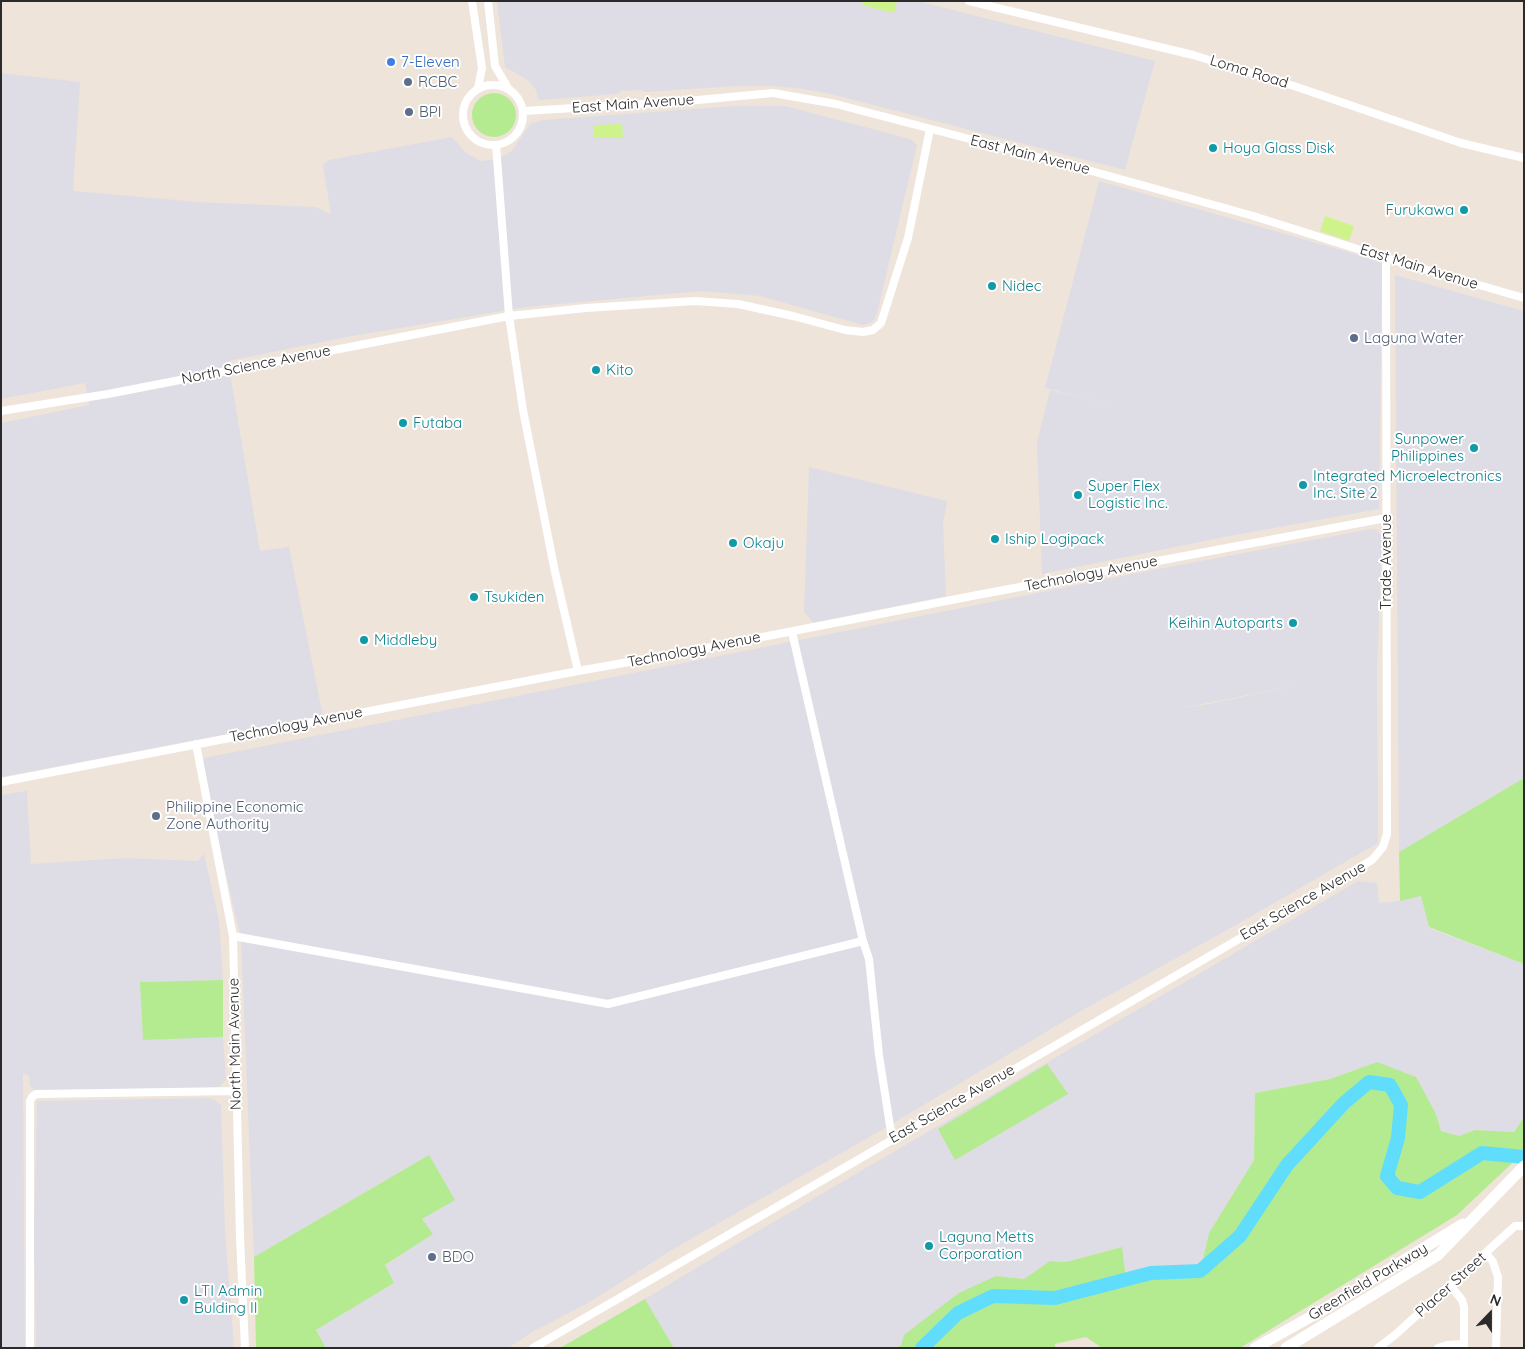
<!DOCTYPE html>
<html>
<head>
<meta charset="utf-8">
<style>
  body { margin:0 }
  #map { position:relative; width:1525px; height:1349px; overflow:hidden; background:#eee4da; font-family:Quicksand,sans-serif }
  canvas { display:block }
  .frame { position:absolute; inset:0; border:2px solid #2a2a2a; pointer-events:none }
  .north { position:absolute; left:1465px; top:1289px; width:50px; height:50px; -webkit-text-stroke:4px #fff; paint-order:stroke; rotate:22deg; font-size:14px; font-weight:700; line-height:20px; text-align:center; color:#2a2a2a }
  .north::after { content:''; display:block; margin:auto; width:18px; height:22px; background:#2a2a2a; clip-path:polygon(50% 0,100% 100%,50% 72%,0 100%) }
</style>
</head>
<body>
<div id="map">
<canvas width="1525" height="1349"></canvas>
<div class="frame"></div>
<div class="north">N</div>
</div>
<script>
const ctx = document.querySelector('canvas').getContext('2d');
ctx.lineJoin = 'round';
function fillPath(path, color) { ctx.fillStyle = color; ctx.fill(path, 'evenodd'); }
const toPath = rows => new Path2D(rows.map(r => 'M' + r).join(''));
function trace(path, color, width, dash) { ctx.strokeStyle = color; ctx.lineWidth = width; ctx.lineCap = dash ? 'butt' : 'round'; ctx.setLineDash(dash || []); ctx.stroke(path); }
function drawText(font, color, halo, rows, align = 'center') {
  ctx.font = font + ' Quicksand,sans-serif'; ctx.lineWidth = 4; ctx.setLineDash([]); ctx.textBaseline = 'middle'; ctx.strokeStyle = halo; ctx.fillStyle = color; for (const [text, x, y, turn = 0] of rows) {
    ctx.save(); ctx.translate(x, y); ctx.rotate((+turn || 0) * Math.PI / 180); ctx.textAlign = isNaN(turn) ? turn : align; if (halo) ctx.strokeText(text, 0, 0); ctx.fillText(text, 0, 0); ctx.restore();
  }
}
fillPath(toPath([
  [497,1,917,1,1155,61,1125,170,831,94,797,88,773,86,734,86,646,92,640,90,621,91,617,94,541,100,538,99,536,90,529,81,505,67],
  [1,73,80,82,73,191,197,202,316,207,331,215,323,165,329,160,452,137,466,153,481,161,498,159,512,151,530,124,543,120,735,106,785,106,910,139,917,145,878,309,875,319,870,323,863,325,760,296,701,291,526,307,352,336,228,361,260,551,289,547,323,716,1,777,1,423,89,405,85,383,1,399],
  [1099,181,1348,252,1382,263,1379,509,1224,537,1042,574,1037,443,1050,390,1122,407,1045,388],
  [1395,275,1524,311,1524,778,1399,852],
  [809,467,947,501,943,524,946,596,814,623,804,612],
  [1371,529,1377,530,1382,536,1377,670,1378,843,1236,925,1081,1011,885,1128,675,1248,588,1303,534,1331,508,1348,326,1348,316,1330,394,1283,385,1266,432,1234,421,1219,429,1155,254,1257,241,939,201,766,204,758,1143,572],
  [1308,683,1204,705,1182,708],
  [27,791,31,864,125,858,198,861,204,854,219,920,223,980,141,982,143,1039,223,1037,226,1080,217,1089,37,1092,30,1086,29,1075,23,1074,25,1348,1,1348,1,795],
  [1358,881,1377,883,1379,903,1392,902,1421,896,1429,928,1524,964,1524,1117,1514,1132,1475,1130,1459,1136,1441,1131,1436,1114,1377,1062,1330,1079,1255,1093,1254,1160,1209,1233,1200,1271,1151,1273,1126,1280,1121,1247,1066,1262,1050,1261,1024,1279,996,1276,896,1348,674,1348,645,1299,746,1238],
  [208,1098,215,1100,221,1105,225,1231,234,1348,36,1348,34,1233,37,1101]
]), '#dedce5');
fillPath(toPath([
  '472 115a22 22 0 1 1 44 0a22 22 0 1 1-44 0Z',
  [1524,778,1524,964,1429,927,1421,896,1400,901,1399,852],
  [223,980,223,1037,143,1040,140,982],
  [1377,1062,1416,1077,1436,1114,1441,1131,1459,1136,1475,1130,1514,1132,1524,1117,1524,1152,1457,1215,1240,1348,1102,1348,1086,1337,1055,1344,1055,1348,896,1348,901,1345,904,1335,959,1293,996,1276,1024,1279,1050,1261,1066,1262,1122,1247,1126,1280,1151,1273,1200,1271,1209,1233,1254,1160,1255,1093,1330,1079],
  [1047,1064,1068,1094,955,1160,938,1129],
  [429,1155,455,1200,422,1219,433,1234,385,1265,394,1283,316,1330,326,1348,256,1348,254,1257],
  [645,1299,674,1348,560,1348]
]), '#b5eb90');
fillPath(toPath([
  [863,1,897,1,894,13,862,5],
  [622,124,623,138,594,138,594,125],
  [1325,216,1354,226,1349,241,1320,231]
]), '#cef38b');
trace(toPath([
  [922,1348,958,1313,993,1296,1055,1298,1151,1273,1200,1271,1240,1236,1287,1165,1344,1103,1369,1082,1390,1085,1401,1105,1398,1138,1387,1176,1397,1188,1420,1192,1482,1153,1524,1157]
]), '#61ddfc', 14);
trace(toPath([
  [472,1,482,68,478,88],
  [488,1,495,66,508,88],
  [969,1,1193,55,1294,86,1461,143,1524,158],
  '463 115a30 30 0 1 1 60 0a30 30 0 1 1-60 0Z',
  [524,111,676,102,773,93,836,104,1084,169,1250,215,1386,258,1524,298],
  [496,145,509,316,523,410,555,572,578,671],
  [1,411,108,394,509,316,586,308,695,301,738,304,793,316,845,330,863,332,873,330,881,323,908,238,930,129],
  [196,744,233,936,240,1237,245,1348],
  [1,782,578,671,691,651,972,596,1386,518],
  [233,936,608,1004,863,941,792,632],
  [863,941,869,959,879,1055,892,1139],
  [1486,1253,1493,1262,1498,1277,1496,1348],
  [1450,1285,1462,1300,1464,1307,1464,1348],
  [30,1348,30,1101,32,1097,36,1094,236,1091],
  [533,1348,1265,924,1372,860,1383,847,1387,834,1386,258],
  [1378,1348,1395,1335,1515,1226,1524,1226],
  [1438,1348,1447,1345,1464,1344]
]), '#fff', 8);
trace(toPath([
  [1255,1348,1321,1311,1463,1224],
  [1286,1348,1438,1255,1524,1166]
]), '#fff', 11);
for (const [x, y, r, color] of [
  [391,62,5,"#3f7fe0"],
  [408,82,5,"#5c6f8a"],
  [409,112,5,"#5c6f8a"],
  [1213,148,5,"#0f9aa8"],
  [1464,210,5,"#0f9aa8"],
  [992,286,5,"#0f9aa8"],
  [1354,338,5,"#5c6f8a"],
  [596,370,5,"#0f9aa8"],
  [403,423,5,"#0f9aa8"],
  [1474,448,5,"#0f9aa8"],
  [1303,485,5,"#0f9aa8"],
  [1078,495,5,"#0f9aa8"],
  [995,539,5,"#0f9aa8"],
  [733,543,5,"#0f9aa8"],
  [474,597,5,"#0f9aa8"],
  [1293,623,5,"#0f9aa8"],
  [364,640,5,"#0f9aa8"],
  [156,816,5,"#5c6f8a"],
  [929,1246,5,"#0f9aa8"],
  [432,1257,5,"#5c6f8a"],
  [184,1300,5,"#0f9aa8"]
]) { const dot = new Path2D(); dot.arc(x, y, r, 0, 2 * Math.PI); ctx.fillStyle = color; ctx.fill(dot); trace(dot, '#fff', 2); }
drawText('15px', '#366cbe', '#fff', [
  ["7-Eleven",401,62]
], 'left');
drawText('15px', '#2a2a2a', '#fff', [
  ["Loma Road",1249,72,17],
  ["East Main Avenue",633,104,-4],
  ["East Main Avenue",1030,155,14],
  ["East Main Avenue",1419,267,17],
  ["North Science Avenue",256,365,-11],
  ["Trade Avenue",1386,562,-90],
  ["Technology Avenue",1091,574,-11],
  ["Technology Avenue",694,650,-11],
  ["Technology Avenue",296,725,-11],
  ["East Science Avenue",1303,901,-30],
  ["North Main Avenue",235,1044,-91],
  ["East Science Avenue",952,1104,-30],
  ["Greenfield Parkway",1368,1282,-31],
  ["Placer Street",1451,1285,-42]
]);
drawText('15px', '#4e5e75', '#fff', [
  ["RCBC",418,82],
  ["BPI",419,112],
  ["Laguna Water",1364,338],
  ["Philippine Economic",166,807],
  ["Zone Authority",166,824],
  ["BDO",442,1257]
], 'left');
drawText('15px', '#0d838f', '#fff', [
  ["Hoya Glass Disk",1223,148],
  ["Furukawa",1454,210,"right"],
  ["Nidec",1002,286],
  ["Kito",606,370],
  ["Futaba",413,423],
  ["Sunpower",1464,439,"right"],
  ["Philippines",1464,456,"right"],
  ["Integrated Microelectronics",1313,476],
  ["Inc. Site 2",1313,493],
  ["Super Flex",1088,486],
  ["Logistic Inc.",1088,503],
  ["Iship Logipack",1005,539],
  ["Okaju",743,543],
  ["Tsukiden",484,597],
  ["Keihin Autoparts",1283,623,"right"],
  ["Middleby",374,640],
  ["Laguna Metts",939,1237],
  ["Corporation",939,1254],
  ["LTI Admin",194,1291],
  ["Bulding II",194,1308]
], 'left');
</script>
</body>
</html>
